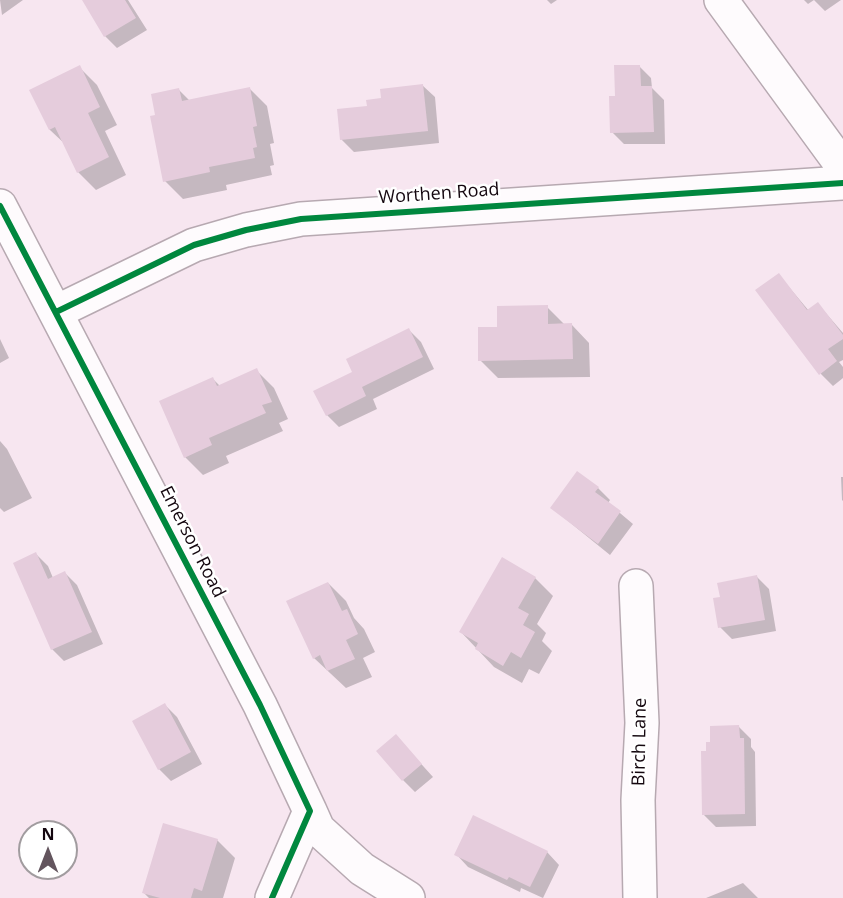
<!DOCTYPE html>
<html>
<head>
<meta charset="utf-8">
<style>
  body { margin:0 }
  #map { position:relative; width:843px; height:898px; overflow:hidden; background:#f7e6f0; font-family:"Open Sans",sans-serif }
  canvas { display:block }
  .north { position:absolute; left:18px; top:820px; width:60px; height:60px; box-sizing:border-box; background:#fff; border:2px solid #a19c9f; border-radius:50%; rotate:0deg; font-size:16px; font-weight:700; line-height:24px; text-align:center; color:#14070f }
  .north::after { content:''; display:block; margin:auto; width:21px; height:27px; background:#63555e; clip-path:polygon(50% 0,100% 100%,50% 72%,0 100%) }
</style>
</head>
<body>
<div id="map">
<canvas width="843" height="898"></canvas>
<div class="north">N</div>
</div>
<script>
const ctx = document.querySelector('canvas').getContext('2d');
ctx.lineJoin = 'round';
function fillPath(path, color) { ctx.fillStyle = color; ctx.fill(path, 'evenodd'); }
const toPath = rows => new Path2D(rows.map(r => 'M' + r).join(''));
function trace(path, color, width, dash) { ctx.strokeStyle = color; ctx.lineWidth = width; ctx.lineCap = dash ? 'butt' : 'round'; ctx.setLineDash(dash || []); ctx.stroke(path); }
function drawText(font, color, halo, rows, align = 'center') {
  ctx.font = font + ' "Open Sans",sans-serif'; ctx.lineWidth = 5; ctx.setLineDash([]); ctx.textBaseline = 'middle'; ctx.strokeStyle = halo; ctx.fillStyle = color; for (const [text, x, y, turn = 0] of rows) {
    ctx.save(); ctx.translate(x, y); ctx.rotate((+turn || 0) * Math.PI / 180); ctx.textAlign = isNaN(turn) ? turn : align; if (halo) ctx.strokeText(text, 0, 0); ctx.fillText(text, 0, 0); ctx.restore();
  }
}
fillPath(toPath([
  [0,0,23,0,2,15],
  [88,0,128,0,147,30,117,48,105,36],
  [547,0,557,0,551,4],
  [804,0,841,0,825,11,814,0,808,4],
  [639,66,651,78,652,88,664,100,665,144,624,144,612,132],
  [79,67,97,85,117,125,105,131,126,175,96,190,78,172,66,145,50,130,31,91],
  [422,85,435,97,439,143,354,152,341,139,369,107],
  [249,88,267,106,274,143,270,144,274,165,270,166,272,175,226,185,227,190,183,199,165,181,157,116,179,90,190,101],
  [779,275,809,311,818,304,843,333,843,360,839,362,843,367,843,378,833,386,821,374],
  [547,307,565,325,572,325,589,343,590,377,498,378,480,360,499,328],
  [409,330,421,342,434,369,373,399,377,409,339,427,327,415,354,373],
  [0,339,9,358,0,363],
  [256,370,274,388,288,419,279,423,283,431,226,456,229,463,203,475,185,457,213,379,220,386],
  [0,441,7,449,32,498,4,512,0,508],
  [841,477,843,477,843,501,842,500],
  [598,488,610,500,608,503,633,524,610,555,552,508],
  [36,554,48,566,53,578,65,573,77,585,103,644,64,661,52,649],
  [757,577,769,589,776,631,732,639,720,627,721,598],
  [535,578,553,596,537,624,546,633,542,641,552,651,539,674,529,669,522,683,494,667,461,632],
  [328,583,346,601,354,618,364,629,375,652,363,658,372,677,346,688,314,658],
  [165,705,177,717,202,764,171,781,159,769],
  [739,727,751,739,751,747,755,752,756,826,716,827,704,815,708,752],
  [396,736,433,777,415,792,403,780],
  [217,840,235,858,223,898,149,898,144,893],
  [547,852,559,865,543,898,521,888,520,892,468,867,456,854],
  [743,883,758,898,706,898]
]), '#0003');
fillPath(toPath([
  [82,0,125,0,136,18,104,37],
  [80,65,100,107,88,113,109,157,77,173,55,127,49,130,29,90],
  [614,65,640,65,641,86,652,86,654,132,610,133,609,96,615,96],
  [423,84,428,131,340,140,337,109,367,106,366,100,381,98,380,89],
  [250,87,257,126,253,127,257,147,253,148,255,158,209,167,210,172,163,182,150,116,155,115,151,94,179,88,182,101],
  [779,273,807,310,818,302,843,335,843,339,828,349,837,361,819,375,755,290],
  [548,305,548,324,572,323,573,359,478,361,478,327,497,327,497,306],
  [409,328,423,357,362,387,366,396,326,416,313,391,352,372,346,359],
  [257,368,272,402,262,405,266,413,209,438,212,445,184,458,159,401,213,377,217,386],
  [577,471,599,487,595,492,621,511,598,544,550,508],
  [36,552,48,579,65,571,92,632,51,650,13,563],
  [502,557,536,577,518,608,529,614,523,625,535,632,521,658,511,652,503,666,475,649,478,643,459,632],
  [757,575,765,620,718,628,713,598,720,597,717,583],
  [328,582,342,611,347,609,358,634,346,640,355,659,327,671,320,655,313,659,286,601],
  [165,703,191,752,158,770,132,721],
  [739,725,740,738,744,738,745,814,702,815,701,751,706,751,706,742,710,742,710,726],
  [396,734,422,764,402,781,376,751],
  [473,815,548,851,530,887,509,877,507,880,454,855],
  [163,823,218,839,202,891,194,888,191,898,160,898,142,893]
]), '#e5ccdc');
const minor = toPath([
  [721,0,843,167],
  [0,206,260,705,310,811,272,898],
  [56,312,194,245,246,230,301,219,843,183],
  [636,586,642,723,638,800,640,898],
  [310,811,318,829,362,869,408,898]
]);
trace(minor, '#b7a9b1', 36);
trace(minor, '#fefbfd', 33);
trace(toPath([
  [0,206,260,705,310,811,272,898],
  [56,312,194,245,246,230,301,219,843,183]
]), '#00873e', 6);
drawText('18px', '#14070f', '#fff', [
  ["Worthen Road",439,194,-4],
  ["Emerson Road",192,542,63],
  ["Birch Lane",640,742,-89]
]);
</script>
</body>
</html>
